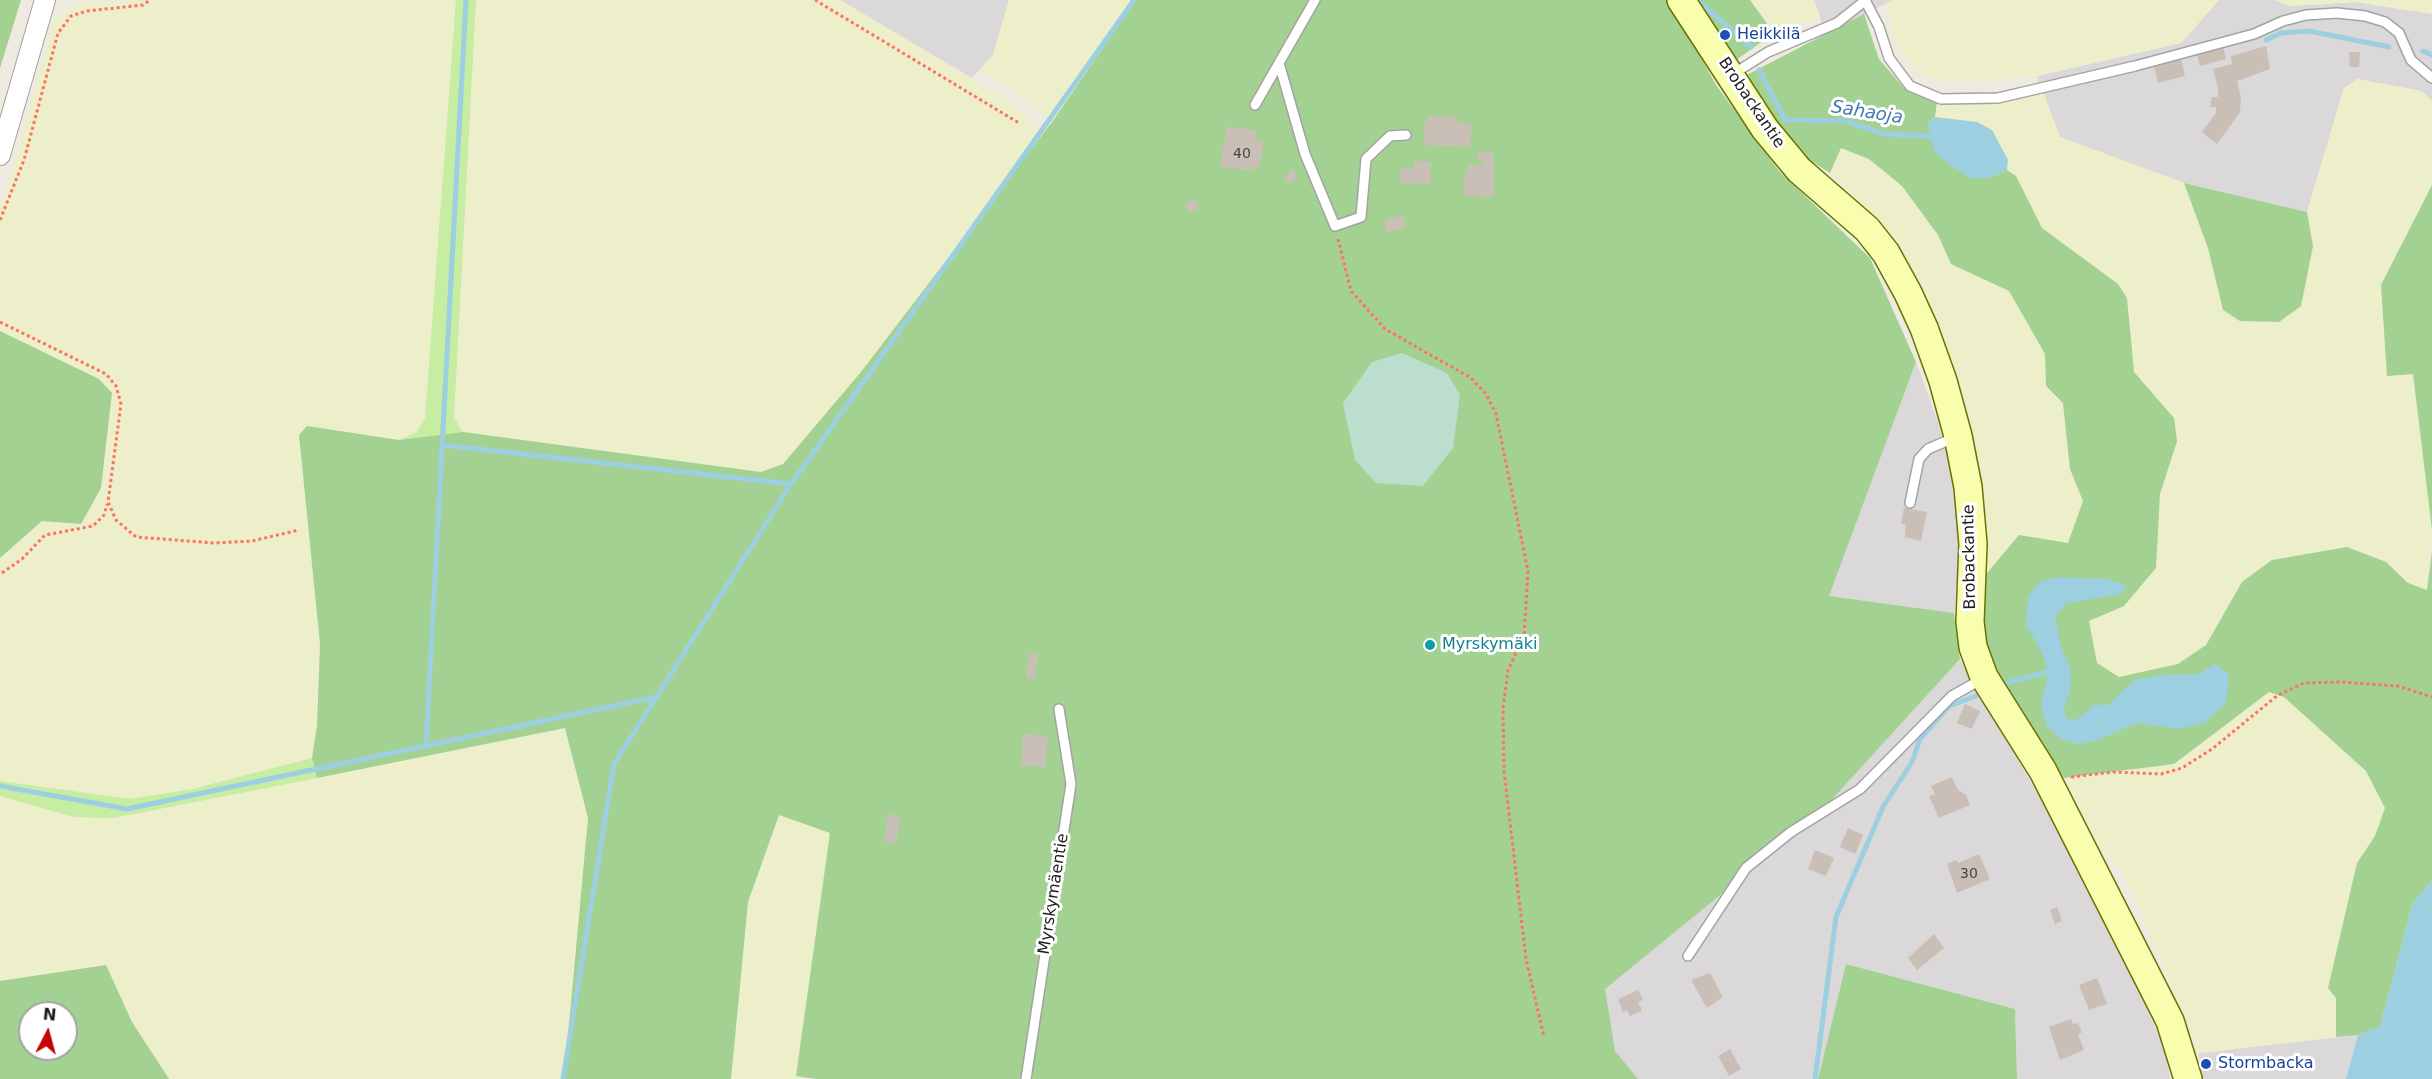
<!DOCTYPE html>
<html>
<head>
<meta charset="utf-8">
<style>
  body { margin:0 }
  #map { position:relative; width:2432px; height:1079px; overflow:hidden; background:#eeeae0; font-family:"DejaVu Sans",sans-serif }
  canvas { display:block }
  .north { position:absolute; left:18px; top:1001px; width:60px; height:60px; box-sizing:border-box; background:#fff; border:2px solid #a4a4a4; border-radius:50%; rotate:6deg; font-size:16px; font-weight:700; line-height:24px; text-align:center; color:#1c1c1c }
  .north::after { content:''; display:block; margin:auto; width:21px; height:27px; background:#c70200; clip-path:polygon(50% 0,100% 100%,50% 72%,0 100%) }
</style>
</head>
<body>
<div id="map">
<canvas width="2432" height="1079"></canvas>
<div class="north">N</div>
</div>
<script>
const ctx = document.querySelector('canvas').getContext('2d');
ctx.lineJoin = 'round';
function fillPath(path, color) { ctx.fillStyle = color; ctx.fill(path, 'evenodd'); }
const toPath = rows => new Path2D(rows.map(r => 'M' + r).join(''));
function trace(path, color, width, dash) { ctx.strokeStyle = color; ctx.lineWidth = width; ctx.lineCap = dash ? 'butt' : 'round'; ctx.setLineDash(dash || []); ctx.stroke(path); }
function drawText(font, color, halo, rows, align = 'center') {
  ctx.font = font + ' "DejaVu Sans",sans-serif'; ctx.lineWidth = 6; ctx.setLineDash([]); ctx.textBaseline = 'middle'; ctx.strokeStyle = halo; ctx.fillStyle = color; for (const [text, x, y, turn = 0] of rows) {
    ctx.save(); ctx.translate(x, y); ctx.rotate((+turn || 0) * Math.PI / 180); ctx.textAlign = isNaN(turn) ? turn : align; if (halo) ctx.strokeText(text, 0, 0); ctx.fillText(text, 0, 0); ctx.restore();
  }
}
fillPath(toPath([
  [840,0,1009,0,993,56,972,78],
  [1814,0,1893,0,1826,34],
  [2219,0,2275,0,2290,6,2357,2,2432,14,2432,101,2421,91,2357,79,2344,88,2307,212,2184,183,2060,137,2037,76,2181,43],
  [1916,362,1938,422,1953,476,1959,551,1954,613,1829,596],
  [1960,659,2085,876,2167,1052,2170,1079,2017,1079,2015,1009,1846,964,1818,1079,1638,1079,1615,1051,1604,989,1816,817],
  [2358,1035,2346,1079,2201,1079,2199,1053]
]), '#dad8d8');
fillPath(toPath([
  [97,0,114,3,129,0,456,0,425,418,417,432,399,440,307,426,299,435,320,644,317,726,312,758,192,789,130,799,0,781,0,558,42,521,82,524,101,488,112,393,99,379,0,331,0,205,8,186,55,18,70,8],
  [476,0,840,0,1013,103,1042,132,861,372,783,464,761,472,463,432,454,418],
  [1009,0,1136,0,1052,122,1019,94,979,70,993,55],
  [1750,0,1814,0,1820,17,1774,33],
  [1893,0,2219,0,2181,43,2037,76,1945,83,1915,71,1895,41,1887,4],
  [2275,0,2432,0,2432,14,2357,2,2289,6],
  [2357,79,2422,91,2432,101,2432,185,2381,286,2388,376,2413,373,2432,530,2427,590,2408,583,2386,562,2347,547,2272,560,2242,582,2206,645,2178,664,2119,677,2096,663,2089,621,2124,606,2156,568,2160,494,2177,441,2174,418,2134,372,2127,298,2118,284,2042,228,2016,176,2007,170,2008,159,1935,117,1937,102,2043,91,2060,137,2184,183,2208,248,2223,310,2313,246,2307,212,2344,88],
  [1841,147,1869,159,1902,186,1938,235,1951,264,2009,291,2045,354,2046,386,2063,403,2070,469,2083,501,2068,543,2019,535,1982,579,1978,468,1969,422,1936,321,1899,248,1830,173],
  [2269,692,2284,697,2366,771,2385,808,2375,836,2357,863,2328,988,2336,998,2336,1037,2199,1053,2124,873,2091,838,2064,778,2174,764],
  [564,728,588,818,564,1079,169,1079,132,1022,106,965,0,981,0,796,73,817,114,818],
  [779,815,830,833,796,1079,731,1079,748,902]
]), '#ecefc9');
fillPath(toPath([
  [456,0,476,0,454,418,463,432,399,440,417,432,425,418],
  [312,758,317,778,114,818,73,817,0,796,0,781,130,799,192,789]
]), '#c6eda1');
fillPath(toPath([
  [0,0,21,0,0,68],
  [1136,0,1669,0,1716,85,1779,171,1870,258,1916,362,1829,596,1954,613,1960,659,1816,817,1605,989,1615,1051,1638,1079,816,1079,796,1076,830,833,779,815,748,902,731,1079,564,1079,588,818,565,728,317,778,312,758,317,726,320,644,299,435,307,426,399,440,463,432,761,472,783,464,861,372,1052,122],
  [1691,0,1750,0,1774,33,1736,60],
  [1864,14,1879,59,1904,88,1937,102,1935,117,1928,124,1990,178,2007,170,2016,176,2042,228,2118,284,2127,298,2134,372,2174,418,2177,441,2160,494,2156,568,2124,606,2089,621,2097,663,2119,677,2178,664,2206,645,2242,582,2272,560,2347,547,2386,562,2408,583,2427,590,2432,551,2432,881,2413,903,2380,1027,2358,1035,2336,1037,2336,998,2328,988,2357,863,2375,836,2385,808,2366,771,2284,697,2269,692,2174,764,2064,778,2012,705,1987,655,1981,623,1982,579,2019,535,2068,543,2083,501,2070,469,2063,403,2046,386,2045,354,2009,291,1951,264,1938,235,1902,186,1869,159,1841,148,1830,173,1803,156,1741,78],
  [2184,183,2307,212,2313,246,2301,306,2279,322,2240,321,2223,310,2208,248],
  [2432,185,2432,530,2413,374,2387,376,2381,285],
  [0,331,99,379,112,393,101,488,81,524,42,521,0,558],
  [1846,964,2015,1009,2017,1079,1818,1079],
  [106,965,132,1022,169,1079,0,1079,0,981],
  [30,1013,66,1013,66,1049,30,1049]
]), '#a3d191');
fillPath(toPath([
  [1402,353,1447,373,1460,395,1453,448,1423,486,1376,483,1355,460,1343,403,1372,362]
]), '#bcdece');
fillPath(toPath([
  [1935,117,1977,122,1992,130,2008,160,2007,170,1990,178,1970,178,1947,163,1934,151,1930,136,1928,123],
  [2057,577,2107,579,2126,586,2122,594,2067,603,2055,617,2061,647,2071,669,2070,691,2064,708,2067,719,2076,720,2094,705,2108,705,2134,680,2162,675,2199,674,2215,664,2229,674,2226,703,2205,723,2179,729,2136,723,2098,740,2079,744,2060,739,2046,725,2041,704,2048,672,2044,657,2026,624,2028,597,2039,582],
  [2432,881,2432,1079,2346,1079,2358,1035,2380,1027,2413,903]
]), '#9cd0e0');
trace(toPath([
  [1697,0,1751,47],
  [2266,40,2281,33,2309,31,2389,47],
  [2423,51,2432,55],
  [1759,70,1785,120,1845,121,1885,134,1930,136],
  [442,445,791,484],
  [2007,683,2053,670],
  [426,746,466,0],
  [0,786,127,809,656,697],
  [563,1079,614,764,791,484,1134,0],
  [1815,1079,1836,917,1883,807,1912,762,1920,739,1949,706,1976,696]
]), '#9cd0e0', 5);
fillPath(toPath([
  [2266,46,2270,69,2237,81,2241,97,2240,112,2217,144,2202,132,2216,113,2216,107,2210,107,2212,97,2218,97,2218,88,2213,69,2232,64,2231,56],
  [2223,47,2226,59,2200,66,2197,55],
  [2349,52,2360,52,2359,67,2350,67],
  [2181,58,2185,76,2158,83,2154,66],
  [1428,116,1457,117,1458,123,1472,124,1470,147,1425,145,1424,122,1427,121],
  [1227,126,1257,131,1256,140,1264,142,1259,169,1252,168,1251,171,1220,166],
  [1477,151,1493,152,1494,197,1463,196,1464,175,1468,175,1468,165,1486,165,1477,157],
  [1414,161,1431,162,1430,184,1399,183,1400,168,1414,168],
  [1293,169,1298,178,1289,184,1284,176],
  [1195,199,1199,208,1189,212,1185,204],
  [1404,216,1406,228,1386,232,1385,219],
  [1904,508,1927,512,1921,541,1905,537,1906,525,1901,524],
  [1029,653,1038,654,1035,679,1026,678],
  [1965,704,1980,711,1972,729,1957,723],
  [1023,734,1048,736,1045,767,1021,765],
  [1952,777,1958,790,1966,795,1970,805,1939,818,1929,796,1935,794,1931,786],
  [888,814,900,816,896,844,884,842],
  [1848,828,1863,835,1855,854,1840,847],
  [1815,850,1834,858,1826,876,1808,869],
  [1979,854,1990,879,1957,893,1947,864,1956,860,1958,863],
  [2057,907,2062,921,2055,924,2050,910],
  [1934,934,1944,948,1917,970,1908,958],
  [1710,973,1723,997,1707,1008,1691,980],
  [2097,978,2107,1004,2089,1010,2079,985],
  [1638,990,1643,1000,1638,1002,1642,1011,1630,1016,1627,1010,1623,1012,1618,999],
  [2071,1019,2073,1024,2078,1023,2082,1032,2078,1035,2084,1050,2060,1060,2049,1027],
  [1730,1049,1741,1069,1729,1076,1718,1056]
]), '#cabfb6');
const lane = toPath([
  [1866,2,1879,27,1889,58,1910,86,1941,99,1998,98,2135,66,2254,34,2283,21,2306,15,2337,13,2365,16,2385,22,2399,33,2411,60,2432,78],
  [1279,63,1305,154,1335,226,1361,217,1366,159,1390,136,1406,135],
  [1733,74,1768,52,1837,23,1866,0],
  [1255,105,1315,0],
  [1910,503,1919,459,1928,449,1956,437],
  [1688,956,1746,868,1791,832,1860,789,1952,696,1982,679],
  [1026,1079,1071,784,1059,709]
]);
const street = toPath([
  [0,155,45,0]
]);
const secondary = toPath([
  [1681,0,1765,129,1799,170,1867,229,1886,253,1908,293,1924,328,1943,381,1958,436,1968,487,1973,544,1970,622,1973,647,1984,677,2043,771,2170,1021,2188,1079]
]);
trace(lane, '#a3a3a3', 12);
trace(street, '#a3a3a3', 22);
trace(secondary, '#677500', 30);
trace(toPath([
  [815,0,1019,123],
  [0,220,24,160,58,33,71,16,87,11,143,5,150,0],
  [1338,239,1351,291,1385,329,1471,378,1486,394,1496,414,1528,571,1524,636,1508,670,1503,709,1504,771,1526,959,1544,1037],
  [0,322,106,374,116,386,121,404,108,502,116,520,136,537,214,543,252,541,299,530],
  [2,573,22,559,45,535,93,526,104,515,107,504],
  [2071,777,2113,772,2161,774,2182,768,2212,749,2278,695,2304,683,2340,682,2398,686,2432,697]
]), '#ff7260', 3, [3, 3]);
trace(lane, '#fff', 9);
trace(street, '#fff', 20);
trace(secondary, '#f9feae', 27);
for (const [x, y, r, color] of [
  [1725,35,6,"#1a4fb4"],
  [1430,645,6,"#0f9aa8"],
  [2206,1064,6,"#1a4fb4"]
]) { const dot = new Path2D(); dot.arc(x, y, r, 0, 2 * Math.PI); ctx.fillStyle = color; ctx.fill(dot); trace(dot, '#fff', 2); }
drawText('14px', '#484542', null, [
  ["40",1242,154],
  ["30",1969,874]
]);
drawText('16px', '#164399', '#fff', [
  ["Heikkilä",1737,35],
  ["Stormbacka",2218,1064]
], 'left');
drawText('16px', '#1c1c1c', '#fff', [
  ["Brobackantie",1751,103,56],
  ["Brobackantie",1970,557,-91],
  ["Myrskymäentie",1054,894,-81]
]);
drawText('16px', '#0d838f', '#fff', [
  ["Myrskymäki",1442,645]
], 'left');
drawText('italic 18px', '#4278b1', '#fff', [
  ["Sahaoja",1867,113,9]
]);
</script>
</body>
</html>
